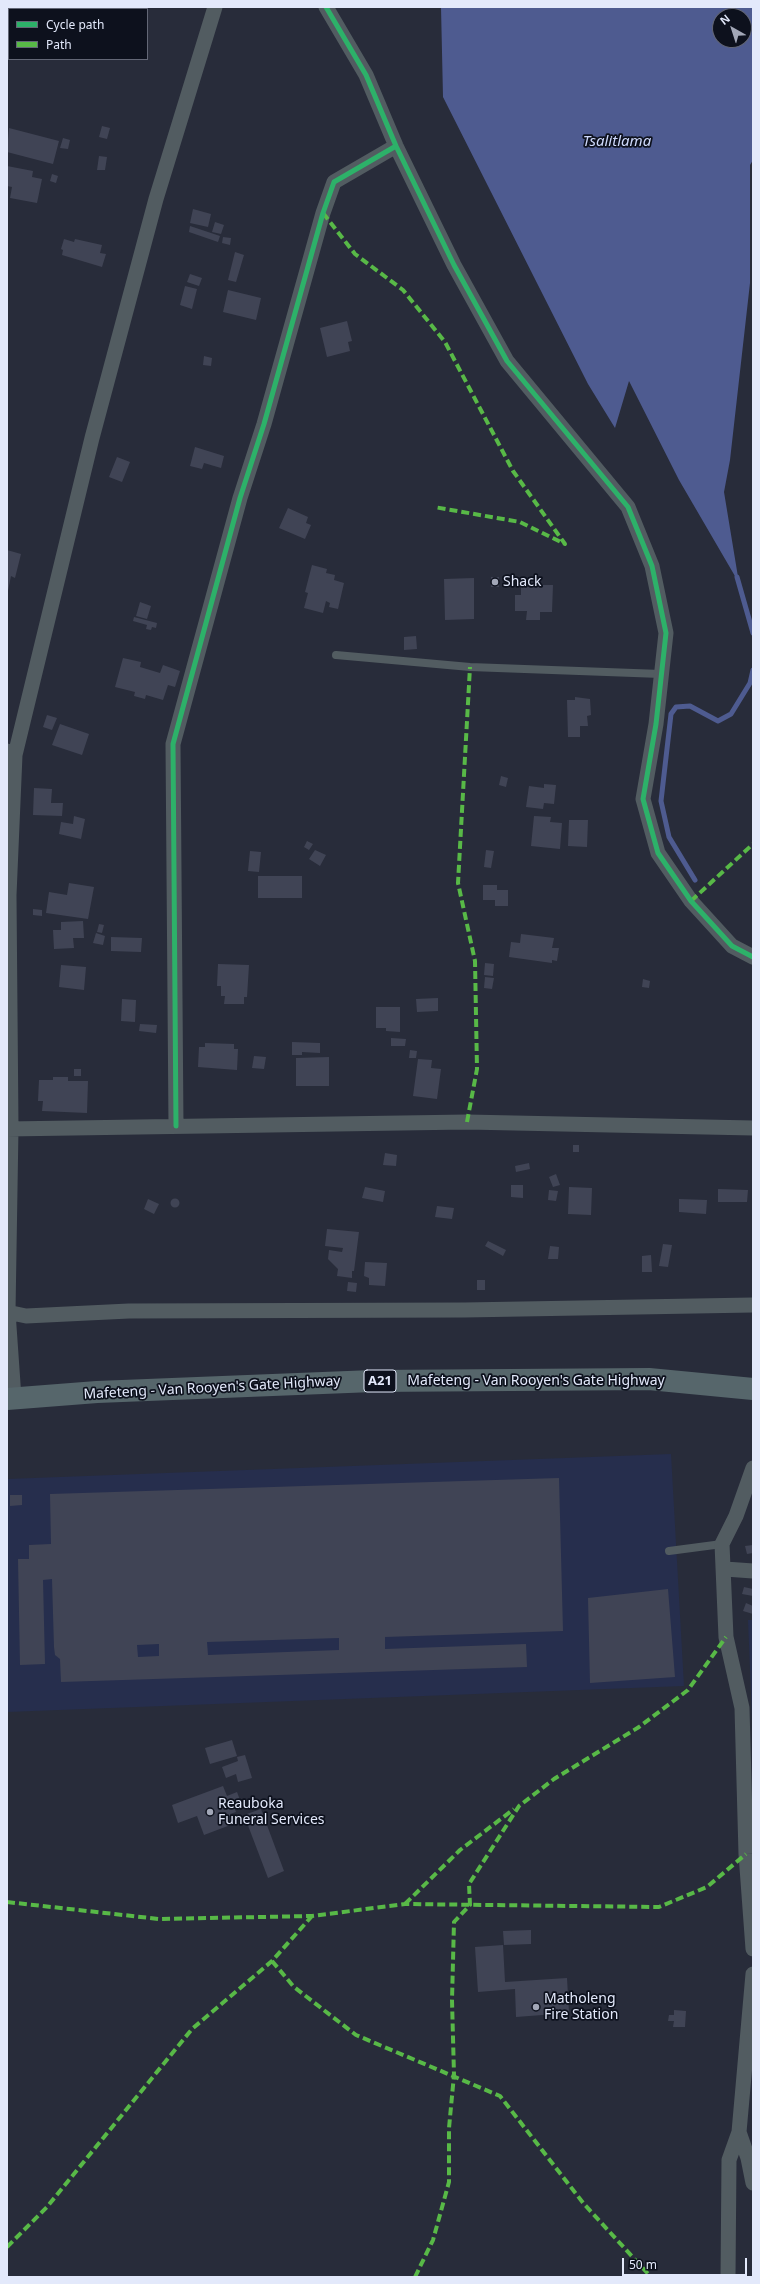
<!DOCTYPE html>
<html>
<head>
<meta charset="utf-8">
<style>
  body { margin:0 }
  #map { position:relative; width:760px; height:2284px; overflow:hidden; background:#282c3a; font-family:"Noto Sans",sans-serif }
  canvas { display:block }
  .frame { position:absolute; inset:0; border:8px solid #e3e9fb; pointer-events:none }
  .legend { position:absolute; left:8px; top:8px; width:140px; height:52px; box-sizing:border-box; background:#0d111d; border:1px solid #636776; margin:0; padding:5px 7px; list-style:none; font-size:12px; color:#e3e9fb }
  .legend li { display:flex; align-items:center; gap:8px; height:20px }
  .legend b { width:20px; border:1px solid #636776 }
  .north { position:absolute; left:712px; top:8px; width:40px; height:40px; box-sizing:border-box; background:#0d111d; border:1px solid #636776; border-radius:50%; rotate:321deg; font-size:11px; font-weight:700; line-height:16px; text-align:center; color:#e3e9fb }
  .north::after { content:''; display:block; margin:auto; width:14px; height:18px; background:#a2a7b7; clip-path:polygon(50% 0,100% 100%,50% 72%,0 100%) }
  .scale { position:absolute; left:622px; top:2258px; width:125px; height:18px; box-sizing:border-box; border:2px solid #e3e9fb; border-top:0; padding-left:5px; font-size:12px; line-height:14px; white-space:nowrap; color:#e3e9fb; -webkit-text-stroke:3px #0d111d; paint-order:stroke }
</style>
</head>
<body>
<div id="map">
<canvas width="760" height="2284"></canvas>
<div class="frame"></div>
<ul class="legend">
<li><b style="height:5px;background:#2db169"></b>Cycle path</li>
<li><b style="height:5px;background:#58b947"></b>Path</li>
</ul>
<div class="north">N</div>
<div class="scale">50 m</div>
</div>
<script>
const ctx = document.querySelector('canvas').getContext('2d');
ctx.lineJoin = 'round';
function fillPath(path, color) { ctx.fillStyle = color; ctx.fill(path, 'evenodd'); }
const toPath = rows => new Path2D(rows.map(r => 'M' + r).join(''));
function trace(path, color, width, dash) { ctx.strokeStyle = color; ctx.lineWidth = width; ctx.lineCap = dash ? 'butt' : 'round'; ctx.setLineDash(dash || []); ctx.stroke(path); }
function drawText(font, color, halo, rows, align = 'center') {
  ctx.font = font + ' "Noto Sans",sans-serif'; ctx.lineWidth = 3.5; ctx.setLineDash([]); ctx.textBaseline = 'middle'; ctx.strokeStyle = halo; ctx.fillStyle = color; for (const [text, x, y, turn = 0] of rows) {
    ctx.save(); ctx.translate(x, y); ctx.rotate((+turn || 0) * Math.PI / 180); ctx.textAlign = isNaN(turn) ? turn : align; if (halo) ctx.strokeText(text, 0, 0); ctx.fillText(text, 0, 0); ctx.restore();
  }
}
fillPath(toPath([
  [671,1454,684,1686,7,1712,7,1479],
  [748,1620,753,1620,753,1744]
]), '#262e4d');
fillPath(toPath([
  [441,7,753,7,753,160,750,165,750,283,730,460,724,492,739,583,679,480,629,381,615,428,588,384,443,97],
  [720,16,744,16,744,40,720,40]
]), '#4e5b90');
trace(toPath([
  [737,577,753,633],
  [695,880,669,837,661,801,671,714,676,707,690,706,718,721,731,714,750,683,753,670]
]), '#4e5b90', 5);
fillPath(toPath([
  [102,126,110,128,107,139,99,137],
  [9,128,59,141,53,164,7,152],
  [63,138,70,140,68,149,60,148],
  [99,156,107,157,105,170,97,170],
  [7,166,33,171,32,177,42,179,37,203,10,198,12,187,7,186],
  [52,174,58,176,56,183,50,181],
  [193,209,211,214,208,227,190,223],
  [215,222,224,225,221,234,212,232],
  [190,226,220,236,218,242,189,232],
  [223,237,231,238,230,245,222,243],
  [64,239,74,242,75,239,102,245,100,253,106,254,102,267,62,255,63,250,61,249],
  [235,252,244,255,236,282,228,280],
  [190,274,202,278,199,286,187,282],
  [185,286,197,289,192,309,180,305],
  [228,290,261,298,256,320,223,312],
  [347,321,352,341,348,342,350,351,327,357,320,328],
  [204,356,212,358,211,366,203,365],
  [195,447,224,456,221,468,204,463,202,469,190,466],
  [117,457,130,462,122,482,109,477],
  [288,508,308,517,306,523,311,525,305,539,279,528],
  [7,550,21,554,15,578,11,576,8,591],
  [312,565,327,569,326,573,335,575,334,580,344,583,338,609,329,607,330,603,326,601,323,613,304,608,308,593,305,592],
  [491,577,499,577,499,587,491,587],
  [474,578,474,619,445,620,444,579],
  [521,585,553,585,552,612,540,612,540,620,526,620,527,611,515,611,515,595,521,595],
  [140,602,151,606,147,619,136,616],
  [134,617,157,623,156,628,152,627,151,630,146,629,147,625,133,621],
  [416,636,417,649,404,650,404,637],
  [123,658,141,662,140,667,160,673,163,665,180,671,175,687,168,685,163,700,146,695,145,699,134,696,135,692,115,687],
  [575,697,590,699,591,715,587,716,588,726,580,726,580,737,568,737,567,700,575,700],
  [47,715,57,718,52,730,43,727],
  [60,724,89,734,82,755,52,745],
  [501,776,508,778,506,787,499,785],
  [544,784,556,785,554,804,544,803,543,809,526,807,529,786,544,788],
  [34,788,52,789,51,803,63,803,62,816,33,815],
  [74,816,85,819,81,839,59,834,61,822,73,824],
  [534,816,551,817,550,822,562,823,560,849,531,846],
  [569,820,588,820,587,847,568,846],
  [307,841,313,844,309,850,304,847],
  [315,850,326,855,320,866,309,859],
  [486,850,494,851,491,868,484,867],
  [250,851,261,852,259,872,248,871],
  [258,876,302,876,302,898,258,898],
  [69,883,94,887,88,919,46,913,49,892,67,895],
  [483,885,497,885,497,890,508,890,508,906,495,906,495,900,483,900],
  [33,909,42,910,42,916,33,915],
  [83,921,84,938,73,938,74,948,54,949,53,930,61,930,61,922],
  [99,924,104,925,102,933,97,932],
  [96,933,105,936,103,945,93,943],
  [521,934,554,938,552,948,559,948,557,961,552,960,552,963,509,957,511,942,520,943],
  [111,937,142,938,141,952,111,951],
  [485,963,494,964,493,976,484,975],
  [218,964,249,965,247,997,244,997,244,1004,224,1004,225,996,221,996,221,986,217,986],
  [61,965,86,967,84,990,59,987],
  [485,977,494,978,492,989,484,988],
  [643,979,650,981,649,988,642,987],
  [438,998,438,1011,417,1012,416,999],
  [122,999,136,1000,135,1022,121,1021],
  [376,1007,400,1007,400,1032,386,1031,386,1028,376,1028],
  [140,1024,157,1025,156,1033,139,1031],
  [391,1038,406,1039,405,1046,391,1046],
  [292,1042,320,1043,320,1053,302,1052,302,1055,292,1055],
  [205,1043,234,1044,234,1049,238,1049,237,1070,198,1067,199,1047,205,1047],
  [410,1050,417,1051,416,1058,409,1058],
  [254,1056,266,1057,264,1069,252,1068],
  [329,1057,329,1086,296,1086,296,1058],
  [418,1059,432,1060,431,1068,441,1069,437,1099,413,1096],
  [74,1069,81,1069,81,1076,74,1076],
  [53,1077,68,1077,68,1081,88,1081,87,1113,42,1111,43,1101,38,1101,39,1080,53,1080],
  [573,1145,579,1145,579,1152,573,1152],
  [385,1153,397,1155,396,1166,383,1165],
  [529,1163,530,1169,516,1172,515,1166],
  [556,1174,560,1185,553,1187,549,1177],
  [511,1185,523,1185,523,1198,511,1197],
  [365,1187,385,1191,383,1202,362,1198],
  [569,1187,592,1188,591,1215,568,1214],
  [718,1189,748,1190,747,1202,718,1202],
  [549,1190,558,1191,556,1201,548,1200],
  '170.5 1203a4.5 4.5 0 1 1 9 0a4.5 4.5 0 1 1-9 0Z',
  [148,1199,159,1204,154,1214,144,1209],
  [679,1199,707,1200,706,1214,679,1212],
  [437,1206,454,1208,452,1219,435,1217],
  [327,1229,359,1232,354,1271,352,1271,352,1278,337,1276,338,1269,328,1259,329,1250,342,1252,343,1248,325,1246],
  [488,1241,506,1250,503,1256,485,1246],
  [663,1244,672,1245,668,1267,659,1266],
  [550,1246,559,1247,558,1259,548,1259],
  [651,1255,652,1272,642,1272,642,1256],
  [365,1262,387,1263,385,1286,369,1285,369,1278,364,1276],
  [477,1280,485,1280,485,1290,477,1290],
  [348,1282,357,1283,356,1292,347,1291],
  [559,1478,563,1631,385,1637,385,1649,526,1644,527,1667,61,1682,60,1659,55,1655,54,1647,52,1579,43,1580,45,1664,20,1665,18,1559,29,1559,29,1545,51,1544,50,1494],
  [339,1638,339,1650,208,1655,207,1642],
  [159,1644,159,1656,138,1657,137,1645],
  [10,1495,22,1495,22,1505,10,1506],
  [753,1545,753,1553,747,1554,745,1546],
  [744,1587,753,1589,753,1596,742,1594],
  [668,1589,675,1677,590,1683,588,1598],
  [746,1603,753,1606,753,1614,743,1611],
  [232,1740,237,1756,210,1764,205,1748],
  [245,1755,252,1778,238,1782,236,1774,226,1778,222,1767,238,1761,237,1757],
  [223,1786,227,1796,237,1792,240,1800,232,1802,236,1812,230,1814,233,1824,204,1835,197,1816,178,1823,172,1805],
  [261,1809,284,1871,268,1878,244,1815],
  [531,1930,531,1944,504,1945,503,1931],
  [503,1945,505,1982,567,1978,569,2013,516,2017,515,1989,478,1992,475,1947],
  [674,2010,686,2011,685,2027,673,2027,674,2021,668,2021,669,2015,674,2015]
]), '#404455');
trace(toPath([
  [336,655,470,667,661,674],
  [669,1551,722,1544]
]), '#525c61', 8);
trace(toPath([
  [326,7,366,75,396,146,454,265,507,361,628,507,652,566,666,633,656,724,643,799,658,853,691,901,732,946,753,957],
  [7,751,15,755,9,895,11,1128,8,1312,14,1398],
  [15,755,92,438,156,199,215,7],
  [176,1126,173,744,240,498,264,424,323,213,334,182,396,146],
  [7,1129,467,1122,753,1128],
  [7,1312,26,1316,129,1311,464,1310,753,1305],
  [753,1468,736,1516,722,1544,726,1637,742,1708,746,1854,753,1949],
  [725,1569,753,1571],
  [739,2132,748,2158,753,2183],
  [728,2277,729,2160,739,2132,753,1974]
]), '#525c61', 15);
trace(toPath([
  [7,1399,97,1392,373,1381,649,1379,753,1389]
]), '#56666b', 22);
trace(toPath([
  [323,213,355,254,403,290,445,342,513,471,565,544,520,522,434,507],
  [691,901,753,844],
  [467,1122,477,1069,475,961,458,883,470,667],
  [7,1902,159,1919,312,1916,405,1904,659,1907,707,1887,746,1854],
  [405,1904,460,1850,514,1809],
  [272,1961,294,1987,356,2035,500,2096,584,2204,651,2277],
  [7,2247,47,2207,192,2029,272,1961,312,1916],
  [415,2277,433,2240,449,2182,449,2128,454,2075,452,2000,454,1922,470,1905,469,1884,519,1806,554,1779,639,1727,688,1690,726,1637]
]), '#58b947', 4, [8, 4]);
trace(toPath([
  [326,7,366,75,396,146,454,265,507,361,628,507,652,566,666,633,656,724,643,799,658,853,691,901,732,946,753,957],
  [176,1126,173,744,240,498,264,424,323,213,334,182,396,146]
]), '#2db169', 5);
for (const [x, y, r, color] of [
  [495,582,4,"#a2a7b7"],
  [210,1812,4,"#a2a7b7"],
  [536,2007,4,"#a2a7b7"]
]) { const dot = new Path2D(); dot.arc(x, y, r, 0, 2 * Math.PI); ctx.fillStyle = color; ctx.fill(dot); trace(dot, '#0d111d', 1.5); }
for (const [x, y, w] of [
  [380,1381,32]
]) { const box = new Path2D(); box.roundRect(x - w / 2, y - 11, w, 22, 3); ctx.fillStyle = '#0d111d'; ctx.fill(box); trace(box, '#e3e9fb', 1); }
drawText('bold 13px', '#e3e9fb', null, [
  ["A21",380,1381]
]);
drawText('14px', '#e3e9fb', '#0d111d', [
  ["Shack",503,582],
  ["Reauboka",218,1804],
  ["Funeral Services",218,1820],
  ["Matholeng",544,1999],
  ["Fire Station",544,2015]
], 'left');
drawText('14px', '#e3e9fb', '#0d111d', [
  ["Mafeteng - Van Rooyen's Gate Highway",536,1381],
  ["Mafeteng - Van Rooyen's Gate Highway",212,1388,-3]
]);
drawText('italic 15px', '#cfdafc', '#0d111d', [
  ["Tsalitlama",617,142]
]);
</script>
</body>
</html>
